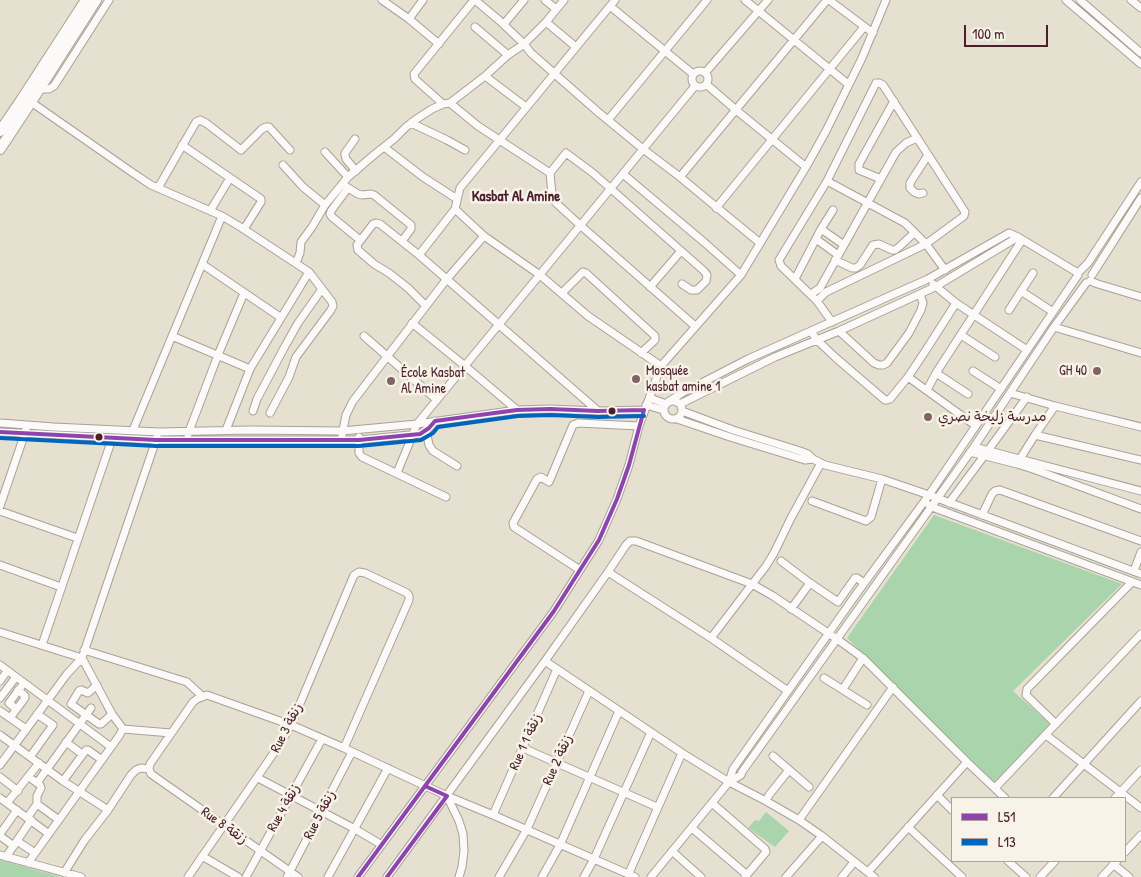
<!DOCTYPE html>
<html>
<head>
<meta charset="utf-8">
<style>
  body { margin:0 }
  #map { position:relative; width:1141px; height:877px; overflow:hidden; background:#e5e0cf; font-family:"Patrick Hand",sans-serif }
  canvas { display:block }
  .legend { position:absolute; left:951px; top:797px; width:175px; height:65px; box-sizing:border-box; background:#f7f3e8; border:1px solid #b29e9c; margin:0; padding:6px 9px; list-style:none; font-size:15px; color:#4a1f2b }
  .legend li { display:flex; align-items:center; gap:10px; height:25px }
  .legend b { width:25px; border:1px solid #b29e9c }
  .scale { position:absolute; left:964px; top:25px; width:84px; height:22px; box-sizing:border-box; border:2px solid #4a1f2b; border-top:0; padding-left:6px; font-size:15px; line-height:18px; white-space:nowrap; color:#4a1f2b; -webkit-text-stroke:4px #f7f3e8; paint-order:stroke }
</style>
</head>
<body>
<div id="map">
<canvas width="1141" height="877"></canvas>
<ul class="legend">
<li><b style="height:6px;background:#8e44ad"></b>L51</li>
<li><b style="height:6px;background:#0065bd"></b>L13</li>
</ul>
<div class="scale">100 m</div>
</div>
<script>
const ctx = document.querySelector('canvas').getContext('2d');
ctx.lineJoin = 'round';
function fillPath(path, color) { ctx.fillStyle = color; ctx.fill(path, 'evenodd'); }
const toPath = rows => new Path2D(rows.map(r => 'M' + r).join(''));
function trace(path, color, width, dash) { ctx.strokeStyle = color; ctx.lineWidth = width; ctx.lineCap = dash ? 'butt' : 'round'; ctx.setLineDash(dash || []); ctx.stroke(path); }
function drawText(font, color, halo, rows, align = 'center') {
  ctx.font = font + ' "Patrick Hand","Playpen Sans Arabic",sans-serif'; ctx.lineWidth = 5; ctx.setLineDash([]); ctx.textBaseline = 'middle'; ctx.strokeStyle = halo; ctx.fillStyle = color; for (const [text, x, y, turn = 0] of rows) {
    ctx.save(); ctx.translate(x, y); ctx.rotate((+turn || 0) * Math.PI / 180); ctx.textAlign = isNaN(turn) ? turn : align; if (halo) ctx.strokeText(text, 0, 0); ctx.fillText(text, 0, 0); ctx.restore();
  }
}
fillPath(toPath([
  [934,515,1122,584,1013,691,1050,724,995,783,847,638],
  [766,812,789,831,775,847,748,828,755,820,759,821],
  [0,860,61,877,0,877]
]), '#aad5ac');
const minor = toPath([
  [382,0,409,19,439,44],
  [475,0,500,21,524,44,531,53,598,112,643,149,680,177,760,243],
  [545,0,556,9],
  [564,0,546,22,524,44,508,55,485,76,450,103,478,126,550,173,552,194,556,203,580,225,695,326],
  [745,0,848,84],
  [829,0,873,33],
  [1066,0,1141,64],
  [1080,0,1141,53],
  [1131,0,1141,8],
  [610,6,693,74],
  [409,19,423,0],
  [546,22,576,47],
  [504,24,524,0],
  [475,27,508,55],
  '692 79a8 8 0 1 1 16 0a8 8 0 1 1-16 0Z',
  [705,73,768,0],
  [485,76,526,107],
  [876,83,879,83,883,85,965,212,964,216,926,244,826,292,817,301,781,266,779,260,827,181,876,83],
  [706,84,736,110,806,167],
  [40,89,49,89,54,86,109,0],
  [31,102,133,173,151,185,222,216,242,228,309,272,332,302,333,306,331,310,296,357,289,377,270,413],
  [443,104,415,79,414,74,474,0],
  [608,120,707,0],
  [411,123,447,140,465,150],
  [355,139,345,153,345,155,346,159,356,171],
  [182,145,261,199,261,202,244,229],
  [384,147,423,177,457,199],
  [325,152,348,177],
  [283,165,303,187,325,205],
  [550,173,566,153,593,173,704,271,707,275,706,281,697,290,691,290,682,284],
  [623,174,705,243,741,275],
  [680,177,827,0],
  [881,179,859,170,859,164,894,101],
  [827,181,905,223,926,244,945,270],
  [342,184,358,194,362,195,371,194,374,195,411,225,411,229,402,241],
  [158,188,196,122,200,120,206,123,241,150,262,129,266,127,269,127,290,150],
  [348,188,331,211,330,214,332,217,360,240],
  [923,193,919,194,914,192,910,188,910,183,928,155],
  [716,208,864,27],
  [455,209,484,236,540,275,588,316,661,366],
  [210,211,230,178],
  [821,229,844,245],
  [816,239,838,255],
  [419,255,455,209,460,188,615,0],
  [835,260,852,268,856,268,860,265,873,245,879,244,892,250,895,250,899,247,914,233],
  [296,263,300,253,301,242,312,227,325,205,348,177,375,154,394,139,406,127,415,120,432,109,443,104,450,103],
  [202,264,280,317],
  [1080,271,1088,263,1141,182],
  [1092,275,1141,198],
  [795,279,821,229,833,210],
  [1090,281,1098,284,1141,297],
  [933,284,956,303,1027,350],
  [650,287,681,251],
  [1021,291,1053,312],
  [562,293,583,272,586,273,655,336,655,340,641,353],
  [811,294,820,288,896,152,906,143,917,138],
  [817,301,832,322],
  [426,306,408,288,389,273,374,264,358,250,357,245,373,224,376,223,380,224,419,255,598,411],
  [1009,310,1033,273],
  [412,323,465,366,517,410],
  [1054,327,1141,353],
  [811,331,817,340,836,358,885,400,887,400,890,399,908,377,926,350,956,303],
  [839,331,874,363,879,365,883,365,887,363,909,333,921,310,923,303,920,294],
  [961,335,995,357],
  [172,336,250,369],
  [364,336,437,400],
  [973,371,1001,389],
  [936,373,968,394],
  [908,377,976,426],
  [927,390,936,373,1022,240],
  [1010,393,1055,406,1141,427],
  [650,398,666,404],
  '664 410a9 9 0 1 1 18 0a9 9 0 1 1-18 0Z',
  [668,402,682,393,748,359,928,279,1009,233,1018,237,1078,273],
  [680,404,775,357,839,331,935,287,1018,237],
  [646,405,663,410],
  [253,411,257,399,284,348,298,323,322,289],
  [682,411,733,430,800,451,808,454,813,459,825,465,882,479,929,495,1141,574],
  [677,419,730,437,805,460,813,459],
  [0,423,54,427,159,432,250,430,342,431,417,424,517,410,550,409,598,411,644,410],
  [133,430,222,216],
  [226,430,250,369,309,272],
  [426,430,429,445,433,451,457,466],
  [0,432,156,440,359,440,420,434,429,428,435,421],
  [188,434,218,355,244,293],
  [342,435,346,415,353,401,446,280,484,236],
  [1035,435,1141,460],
  [359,437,359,453,362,457,446,497],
  [974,447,1141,491],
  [970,452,1017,464,1033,469,1141,509],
  [1018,462,1035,435,1055,406],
  [397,473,417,424,695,86],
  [812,501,866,521,871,517,882,479],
  [949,503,984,456,1027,397],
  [929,505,932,507,975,523,1141,585],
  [0,506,26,430],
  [0,511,77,538],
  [982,515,992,494,995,491,1000,490,1141,541],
  [781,561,810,583],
  [0,565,61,587],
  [580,570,514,527,513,523,537,479,541,477,549,482,573,425,578,423,639,426],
  [1134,571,1141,552],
  [608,572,711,638,788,691],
  [791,609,810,583,838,602,855,578,857,578,864,583],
  [0,632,82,658,112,714,123,729,119,736,28,863],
  [711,638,766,566,774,553,791,518,821,463],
  [42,645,112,439],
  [84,650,187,682,202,696],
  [545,661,682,753,729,782,766,801,799,820,822,836,874,877],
  [0,665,111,747],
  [824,678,867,705],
  [0,681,7,671],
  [97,685,88,693,81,690,79,691,71,704,99,724,101,724,112,714],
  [843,689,863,658],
  [0,698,16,677],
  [16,709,9,703,21,687],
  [0,711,26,729],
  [10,718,25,698,25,696,18,690],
  [1056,724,1026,695,1027,689,1132,582],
  [123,729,171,733],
  [0,735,63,781,108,810],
  [1046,735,1141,808],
  [66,742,82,754],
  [523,748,657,807],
  [773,756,809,787],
  [30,757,53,725,37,714],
  [0,765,67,674,82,658,157,437],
  [0,777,18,791],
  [258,778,355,829,382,845],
  [33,780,40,785,41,788,37,796,37,804],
  [63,781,86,750,88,750,102,760],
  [729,782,741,775,742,772,974,447,1054,327,1086,283],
  [37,783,91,708],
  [995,788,1141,634],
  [937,795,952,810],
  [447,796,459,821,463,834,464,851,462,867,459,877],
  [0,798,49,834],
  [1053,798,1141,701],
  [1115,798,1141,770],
  [766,801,769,795,789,770],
  [7,803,39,763],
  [712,803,765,849,766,852,745,877],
  [493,815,557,669],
  [27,818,37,804,59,820],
  [799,820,893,687],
  [908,827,962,877],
  [692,828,747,875],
  [0,834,17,810],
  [0,836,14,846],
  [17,841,35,853],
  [672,851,701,877],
  [1125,852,1141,835],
  [0,855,81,877],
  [202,856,238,877],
  [6,857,31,820],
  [1008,861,1026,877],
  [1113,864,1129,877],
  [868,872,967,762],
  [64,873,84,841,108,810,131,775,136,770,141,768,149,769],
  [629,873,682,753],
  [188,877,280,744,291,725,354,575,359,572,365,573,407,593,409,596,409,600,344,748],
  [246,877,322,739],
  [287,877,352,752],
  [298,877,151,774,149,769,150,764,193,702,197,699,207,695,291,725,344,748,447,796,493,815,635,877],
  [328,877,388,768],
  [358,877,554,611,599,540,617,499,629,465,639,426,661,366,741,275,806,167,826,131,862,58,886,0],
  [387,877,545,661,608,572,626,545,630,541,636,541,752,584,773,596,837,639,863,658,967,762,1005,798],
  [499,877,527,829,589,691],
  [542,877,560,845,619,711],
  [584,877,594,859,651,732],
  [651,877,729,782,733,769,857,593,929,495,1078,275],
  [786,877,822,836],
  [842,877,854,862],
  [1040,877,1055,861],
  [1102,877,1117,861]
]);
const highway = toPath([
  [0,131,20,102,86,0],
  [0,149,31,102,96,0]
]);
trace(minor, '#a9a199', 9);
trace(highway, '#a9a199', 12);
trace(minor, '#fbfaf8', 7);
trace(highway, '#fbfaf8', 10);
trace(toPath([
  [0,432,156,440,359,440,420,434,429,428,435,421,517,410,550,409,598,411,644,410],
  [358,877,554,611,599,540,617,499,629,465,644,410],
  [387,877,447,796,425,786]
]), '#8e44ad', 4);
trace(toPath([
  [0,438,156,446,359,446,421,440,433,433,438,427,518,416,550,415,598,417,644,416]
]), '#0065bd', 4);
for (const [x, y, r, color] of [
  [1097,371,5,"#806364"],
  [636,379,5,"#806364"],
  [391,381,5,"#806364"],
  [612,411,4.5,"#4a1f2b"],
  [928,417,5,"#806364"],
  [99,437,4.5,"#4a1f2b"]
]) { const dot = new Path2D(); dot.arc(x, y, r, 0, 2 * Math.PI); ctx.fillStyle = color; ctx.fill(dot); trace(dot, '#f7f3e8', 2); }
drawText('14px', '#4a1f2b', '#f7f3e8', [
  ["Mosquée",646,371],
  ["kasbat amine 1",646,387],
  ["GH 40",1087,371,"right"],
  ["École Kasbat",401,373],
  ["Al Amine",401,389],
  ["مدرسة زليخة نصري",938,417]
], 'left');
drawText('14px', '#4a1f2b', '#f7f3e8', [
  ["Rue 3 زنقة",287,728,-63],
  ["Rue 1 زنقة 1",526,742,-66],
  ["Rue 2 زنقة",558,760,-66],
  ["Rue 4 زنقة",284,808,-61],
  ["Rue 5 زنقة",320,815,-63],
  ["Rue 8 زنقة",224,826,35]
]);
drawText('bold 15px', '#4a1f2b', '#f7f3e8', [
  ["Kasbat Al Amine",516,197]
]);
</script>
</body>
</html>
